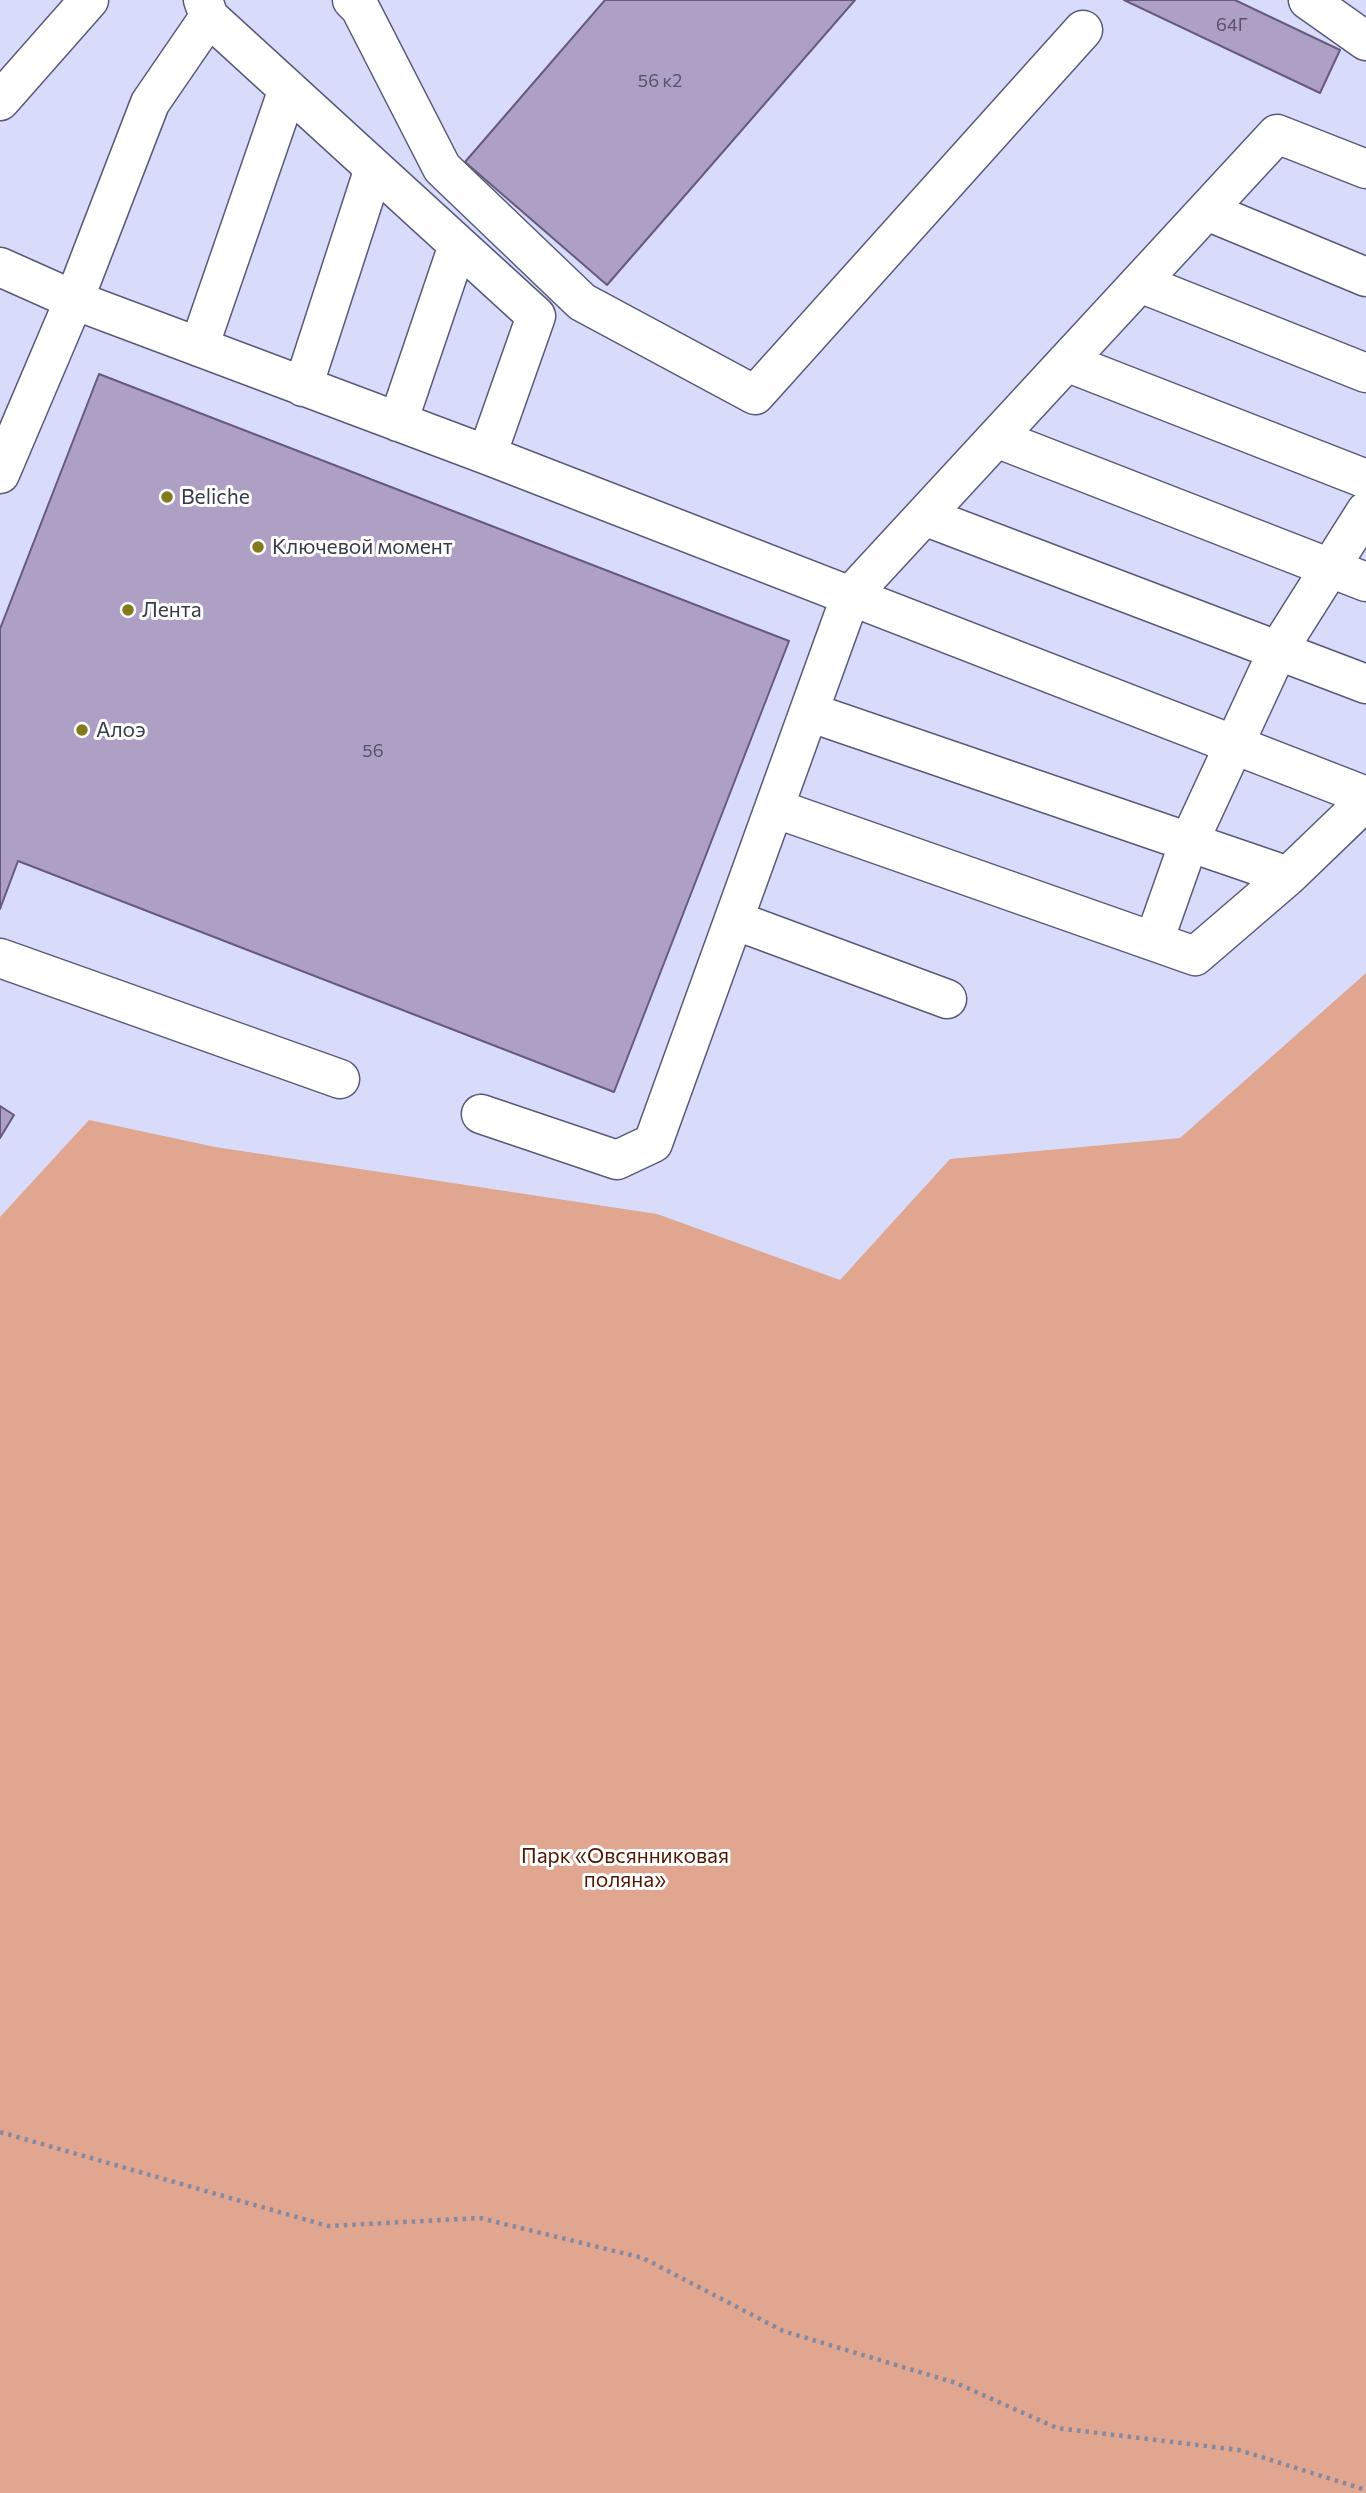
<!DOCTYPE html>
<html>
<head>
<meta charset="utf-8">
<style>
  body { margin:0 }
  canvas { display:block; background:#d8dbfa }
</style>
</head>
<body>
<canvas width="1366" height="2493"></canvas>
<script>
const ctx = document.querySelector('canvas').getContext('2d');
ctx.lineJoin = 'round';
function fillPath(path, color) { ctx.fillStyle = color; ctx.fill(path, 'evenodd'); }
const toPath = rows => new Path2D(rows.map(r => 'M' + r).join(''));
function trace(path, color, width, dash) { ctx.strokeStyle = color; ctx.lineWidth = width; ctx.lineCap = dash ? 'butt' : 'round'; ctx.setLineDash(dash || []); ctx.stroke(path); }
function drawText(font, color, halo, rows, align = 'center') {
  ctx.font = font + ' Commissioner,sans-serif'; ctx.lineWidth = 6; ctx.setLineDash([]); ctx.textBaseline = 'middle'; ctx.strokeStyle = halo; ctx.fillStyle = color; for (const [text, x, y, turn = 0] of rows) {
    ctx.save(); ctx.translate(x, y); ctx.rotate((+turn || 0) * Math.PI / 180); ctx.textAlign = isNaN(turn) ? turn : align; if (halo) ctx.strokeText(text, 0, 0); ctx.fillText(text, 0, 0); ctx.restore();
  }
}
fillPath(toPath([
  [1366,973,1366,2493,0,2493,0,1217,89,1120,215,1147,657,1214,840,1280,950,1159,1180,1138]
]), '#e0a690');
const building = toPath([
  [605,0,855,0,607,285,465,162,605,0],
  [1124,0,1235,0,1340,50,1320,93,1124,0],
  [99,374,789,641,614,1092,18,861,0,909,0,629,99,374],
  [0,1106,14,1115,0,1138,0,1106]
]);
fillPath(building, '#ada0c4');
trace(building, '#675b7b', 2);
const minor = toPath([
  [203,0,209,17,536,316,487,455],
  [352,0,360,8,442,168,582,302,755,395,1083,30],
  [1308,0,1366,41],
  [0,101,89,0],
  [1207,211,1366,277],
  [0,267,74,300,487,455,1366,796],
  [1140,283,1366,373],
  [199,347,288,89],
  [1066,362,1366,479],
  [303,387,374,168],
  [398,422,458,245],
  [996,438,1366,582],
  [0,474,74,300,150,103,209,17],
  [924,516,1366,684],
  [809,712,1288,876],
  [774,808,1195,956,1288,876,1366,801],
  [734,920,947,999],
  [1154,941,1189,842,1278,650,1366,511],
  [0,958,340,1079],
  [481,1114,617,1160,653,1143,851,595,1277,134,1366,169]
]);
trace(minor, '#585a7b', 41);
trace(toPath([
  [0,2132,328,2226,480,2218,643,2258,783,2331,956,2383,1057,2428,1239,2450,1366,2490]
]), '#8789a1', 4.5, [3.5, 5]);
trace(minor, '#fff', 38);
for (const [x, y, r, color] of [
  [167,497,7,"#84791d"],
  [258,547,7,"#84791d"],
  [128,610,7,"#84791d"],
  [82,730,7,"#84791d"]
]) { const dot = new Path2D(); dot.arc(x, y, r, 0, 2 * Math.PI); ctx.fillStyle = color; ctx.fill(dot); trace(dot, '#fff', 2.5); }
drawText('18px', '#555368', null, [
  ["64Г",1232,25],
  ["56 к2",660,81],
  ["56",373,751]
]);
drawText('21px', '#383949', '#fff', [
  ["Beliche",181,497],
  ["Ключевой момент",272,547],
  ["Лента",142,610],
  ["Алоэ",96,730]
], 'left');
drawText('21px', '#501700', '#fff', [
  ["Парк «Овсянниковая",625,1856],
  ["поляна»",625,1880]
]);
</script>
</body>
</html>
